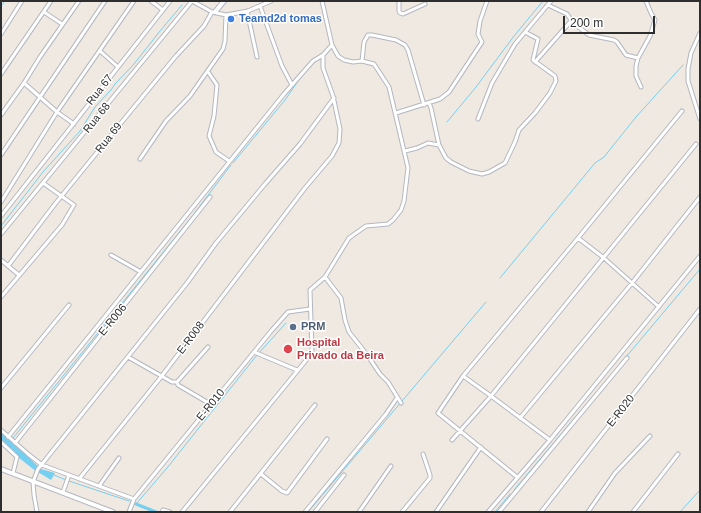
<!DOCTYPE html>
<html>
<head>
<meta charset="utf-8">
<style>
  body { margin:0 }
  #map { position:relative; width:701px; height:513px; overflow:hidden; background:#efe9e1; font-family:Arial,sans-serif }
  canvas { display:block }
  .frame { position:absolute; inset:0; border:2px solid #2e2e2e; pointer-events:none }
  .scale { position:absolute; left:563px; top:16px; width:92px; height:18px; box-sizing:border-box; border:2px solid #2e2e2e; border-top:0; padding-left:5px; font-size:12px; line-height:14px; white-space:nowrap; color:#2e2e2e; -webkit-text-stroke:3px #fff; paint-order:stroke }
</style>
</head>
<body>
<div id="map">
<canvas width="701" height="513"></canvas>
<div class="frame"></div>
<div class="scale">200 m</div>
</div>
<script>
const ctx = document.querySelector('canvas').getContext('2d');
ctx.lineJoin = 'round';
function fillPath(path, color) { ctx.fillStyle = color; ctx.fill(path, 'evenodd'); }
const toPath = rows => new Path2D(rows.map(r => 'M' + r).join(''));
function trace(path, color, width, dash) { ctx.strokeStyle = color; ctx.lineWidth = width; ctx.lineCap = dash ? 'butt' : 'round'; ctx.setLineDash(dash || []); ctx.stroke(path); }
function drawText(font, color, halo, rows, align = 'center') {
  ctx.font = font + ' Arial,sans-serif'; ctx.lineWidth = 3; ctx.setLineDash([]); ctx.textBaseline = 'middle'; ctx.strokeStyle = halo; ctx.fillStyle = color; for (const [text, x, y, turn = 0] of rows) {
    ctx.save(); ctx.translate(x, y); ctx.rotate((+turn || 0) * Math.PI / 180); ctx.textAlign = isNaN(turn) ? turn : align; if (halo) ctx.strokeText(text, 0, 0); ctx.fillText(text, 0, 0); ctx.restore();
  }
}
fillPath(toPath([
  [1,432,41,469,55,473,51,480,33,469,18,457,1,440]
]), '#75cff0');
trace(toPath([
  [1,6,5,1],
  [447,122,476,87,514,36,543,1],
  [233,163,285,100,303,74],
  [1,226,43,172,80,131,95,107,111,90,115,84,134,64,160,31,182,5],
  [500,278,595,163,604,157,636,117,683,65],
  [259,353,286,323],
  [13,438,190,219,231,165],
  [54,475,66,480],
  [69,481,129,501],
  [514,490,700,269],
  [136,504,167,468,257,355],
  [308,512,486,302],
  [495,512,510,494],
  [680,512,700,490]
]), '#75cff0', 1);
trace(toPath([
  [136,504,156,512]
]), '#75cff0', 3);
const minor = toPath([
  [151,1,163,10],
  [192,1,212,12,226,15,248,11,271,1],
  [399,1,399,11,400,13,403,14,425,4],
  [548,5,567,14,573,23,589,35,614,40,617,42,626,55,638,58],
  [260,6,282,66,292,85],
  [247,11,257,57],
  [44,12,62,24],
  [700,33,691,53,688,69,688,81,700,119],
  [1,34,22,1],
  [100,51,118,67],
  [362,61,364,42,368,35,372,35,396,40,405,45,408,50,424,105],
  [535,62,571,21],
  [208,72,217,85,214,116,209,136,216,152,229,161],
  [1,74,51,1],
  [24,83,57,112,74,124],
  [641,87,636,76,636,66,638,58,650,36,655,20,651,13,646,1],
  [429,103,431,108,439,145,446,158,451,162,469,171,482,174,489,172,505,163,515,142,519,130,535,113,550,93,556,81,555,76,533,60,538,39,525,32],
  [396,113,440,99,449,92,482,42,478,34,480,21,487,1],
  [1,115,24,83,40,57,79,1],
  [478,119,492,83,515,44,551,1],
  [405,151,417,148,428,143,439,145],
  [1,155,105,1],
  [140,159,166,121,190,96,223,49,225,41,226,15],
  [1,202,57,112,134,1],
  [1,216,170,1],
  [1,234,192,1],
  [111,255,141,272],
  [1,260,19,275],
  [8,266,55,204,130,112,176,56,204,26,212,12],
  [325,277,341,298,345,320,349,332,368,356,380,374,388,382,401,403],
  [1,297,62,225,74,205,43,183],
  [659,307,604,258,578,238,682,111],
  [208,347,177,382,178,385,212,405],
  [254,352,297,370],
  [128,357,172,382,177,382],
  [1,388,69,305],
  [520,418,632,283,700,197],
  [1,430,28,454,42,465,134,499],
  [8,437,284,94,313,61,323,55,332,45],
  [452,440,491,396,463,376],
  [550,440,491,396,696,144],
  [1,442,17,457,13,473],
  [15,443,210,197],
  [261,474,282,491,287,493,327,439],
  [517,477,438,413,463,376,578,238],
  [79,479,161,377,305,188,332,156,339,143,340,129,333,96,323,68,323,55],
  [99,486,119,458],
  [63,492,69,475],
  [37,512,34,495,33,482,38,469,187,283,216,243,265,184,300,144,334,98],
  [129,512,134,499,272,330,288,312,310,309],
  [162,512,163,510,170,512],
  [182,512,312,353,310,290,325,277,349,238,366,226,388,224,393,220,401,210,404,201,408,168,389,87,374,64,362,61,353,62,344,60,338,56,332,45,322,1],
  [230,512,315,405],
  [305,512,386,414,397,398],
  [315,512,344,475],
  [359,512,391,466],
  [402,512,430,478,430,475,423,454],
  [436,512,481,447],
  [488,512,550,440,700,256],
  [499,512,627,358],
  [541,512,700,309],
  [588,512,615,473,650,436],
  [633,512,678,454]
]);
const tertiary = toPath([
  [215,12,224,1],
  [1,469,113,512]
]);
trace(minor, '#b4b7c1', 5);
trace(tertiary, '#b4b7c1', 6);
trace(minor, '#fff', 3);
trace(tertiary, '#fff', 4);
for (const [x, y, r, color] of [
  [231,19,4,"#3f7fe0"],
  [293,327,4,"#5c6f8a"],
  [288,349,5,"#e0444e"]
]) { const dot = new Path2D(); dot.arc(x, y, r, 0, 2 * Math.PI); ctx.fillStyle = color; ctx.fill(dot); trace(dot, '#fff', 1.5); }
drawText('bold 11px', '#366cbe', '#fff', [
  ["Teamd2d tomas",239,19]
], 'left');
drawText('11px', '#2e2e2e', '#fff', [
  ["Rua 67",100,90,-52],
  ["Rua 68",97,118,-51],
  ["Rua 69",109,138,-52],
  ["E-R006",113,320,-51],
  ["E-R008",191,338,-53],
  ["E-R010",211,405,-51],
  ["E-R020",621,411,-52]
]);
drawText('bold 11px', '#4e5e75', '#fff', [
  ["PRM",301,327]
], 'left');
drawText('bold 11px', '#be3a42', '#fff', [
  ["Hospital",297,343],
  ["Privado da Beira",297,356]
], 'left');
</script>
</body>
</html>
